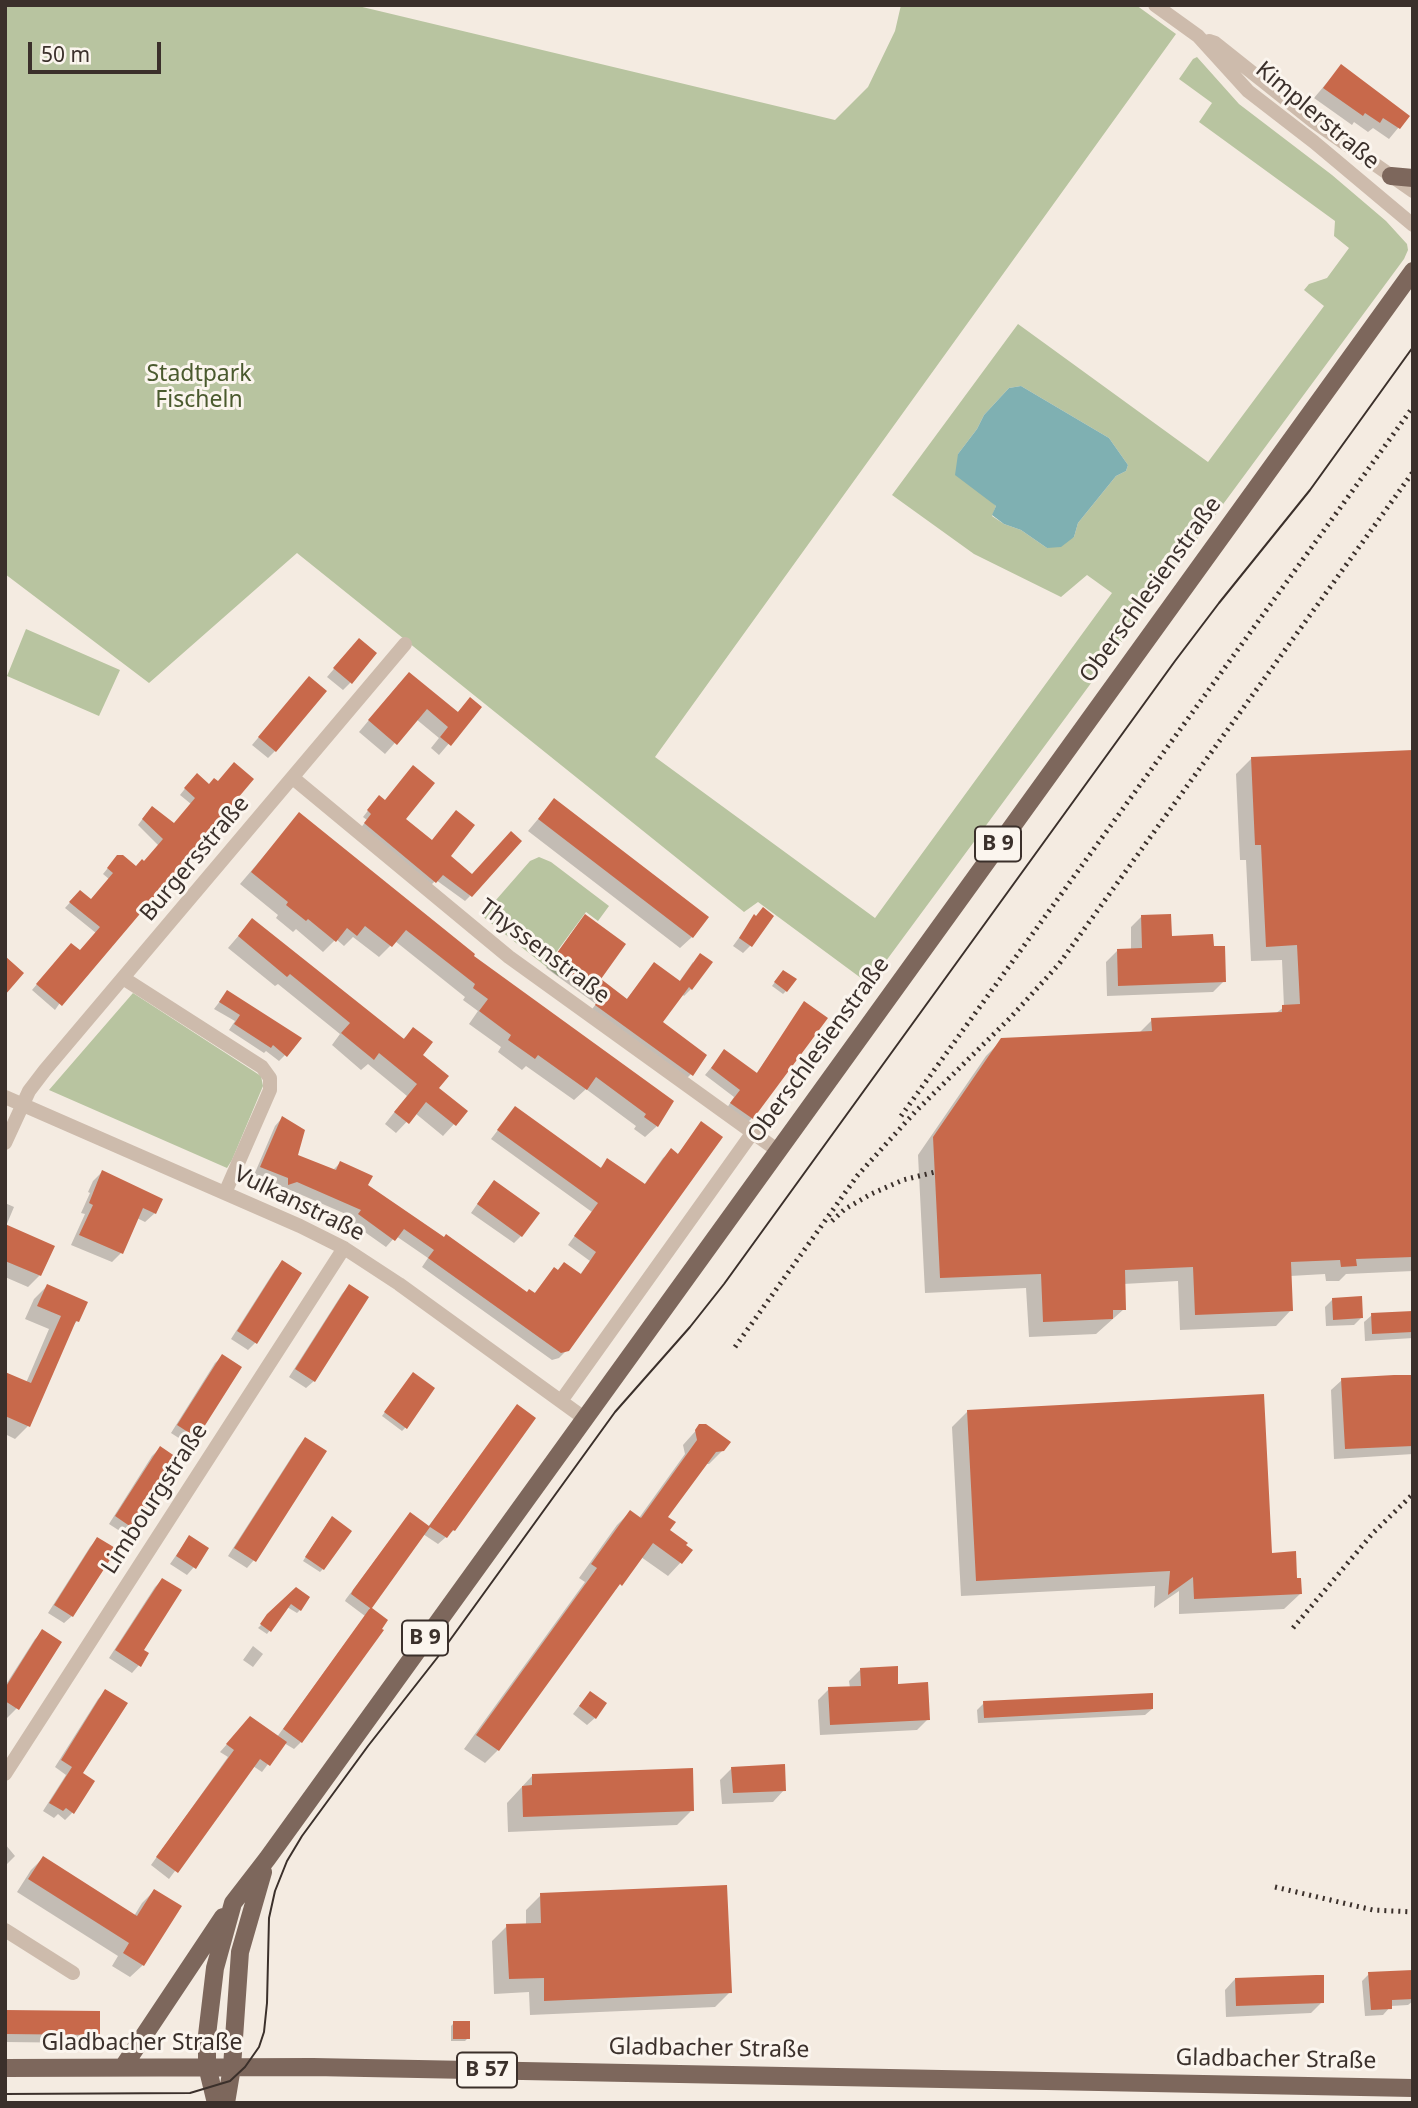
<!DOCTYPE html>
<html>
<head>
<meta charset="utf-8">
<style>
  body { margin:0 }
  #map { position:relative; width:1418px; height:2108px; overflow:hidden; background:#f4ebe1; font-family:"Noto Sans",sans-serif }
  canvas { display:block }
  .frame { position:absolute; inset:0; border:7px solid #3b302b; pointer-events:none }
  .scale { position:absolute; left:28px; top:42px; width:133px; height:32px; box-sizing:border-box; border:4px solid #3b302b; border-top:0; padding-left:9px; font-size:21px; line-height:24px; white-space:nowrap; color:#3b302b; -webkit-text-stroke:5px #fbf5ee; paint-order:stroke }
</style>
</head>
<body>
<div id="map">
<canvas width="1418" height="2108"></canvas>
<div class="frame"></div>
<div class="scale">50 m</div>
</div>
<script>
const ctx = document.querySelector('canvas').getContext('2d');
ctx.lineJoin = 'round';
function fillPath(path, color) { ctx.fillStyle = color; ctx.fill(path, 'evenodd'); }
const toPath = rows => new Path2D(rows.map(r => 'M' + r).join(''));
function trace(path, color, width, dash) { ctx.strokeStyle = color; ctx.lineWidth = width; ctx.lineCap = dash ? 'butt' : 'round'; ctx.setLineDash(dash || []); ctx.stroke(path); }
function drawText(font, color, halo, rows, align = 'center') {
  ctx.font = font + ' "Noto Sans",sans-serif'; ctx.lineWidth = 6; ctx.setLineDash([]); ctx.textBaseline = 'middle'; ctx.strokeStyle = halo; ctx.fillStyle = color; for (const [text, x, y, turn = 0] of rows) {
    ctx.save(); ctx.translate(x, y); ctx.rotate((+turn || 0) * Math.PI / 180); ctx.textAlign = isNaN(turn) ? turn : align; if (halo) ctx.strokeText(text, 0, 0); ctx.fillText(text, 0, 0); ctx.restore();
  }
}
fillPath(toPath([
  [5,5,354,5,835,120,868,87,895,31,901,5,1136,5,1176,34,655,757,875,918,1112,593,1087,575,1061,597,974,554,892,495,1018,324,1208,462,1324,306,1304,290,1309,284,1327,278,1349,248,1334,236,1335,221,1199,122,1212,103,1179,79,1193,59,1197,57,1239,104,1332,175,1386,221,1407,244,1408,250,1404,259,869,984,758,902,744,912,297,553,149,683,5,574],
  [1021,386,1109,438,1128,465,1126,471,1116,476,1078,523,1074,537,1047,548,1021,530,1004,524,992,516,996,506,988,498,958,454,977,429,984,415,1009,388],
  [26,629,120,670,99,716,7,676],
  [539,857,551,862,609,906,598,921,586,912,552,958,564,967,558,976,482,916,530,861],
  [133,993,261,1076,263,1086,232,1160,227,1168,49,1090]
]), '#b8c4a0');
fillPath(toPath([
  [1021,386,1109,438,1128,465,1126,471,1116,476,1078,523,1074,537,1061,547,1047,548,1021,530,1004,524,992,515,996,506,955,475,958,454,977,429,984,415,1009,388]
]), '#7fb0b2');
fillPath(toPath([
  [1341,66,1408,116,1389,139,1373,128,1368,132,1354,122,1352,125,1314,98],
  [352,648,350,683,343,690,327,677],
  [399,684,456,714,470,699,480,707,439,755,431,748,439,738,416,719,385,754,359,732],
  [302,686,275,751,268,758,252,745],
  [1413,752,1413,1271,1346,1274,1339,1281,1326,1281,1325,1274,1290,1276,1291,1310,1276,1326,1180,1330,1178,1281,1123,1284,1124,1309,1096,1334,1029,1337,1026,1288,925,1293,918,1155,986,1056,1002,1040,1138,1034,1152,1020,1275,1014,1284,1007,1282,960,1251,961,1246,860,1240,860,1236,774,1251,759],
  [191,781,209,786,55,1010,32,990,66,950,80,952,96,933,65,908,74,898,90,901,109,879,103,874,112,863,136,868,144,863,159,846,138,825,147,813,173,825,191,804,180,795],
  [554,800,692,937,680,948,528,831],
  [374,803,403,820,449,856,470,896,465,901,436,880,429,887,359,830,367,820,363,817],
  [299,815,472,956,672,1101,657,1126,645,1137,634,1129,636,1126,586,1089,574,1100,526,1066,522,1070,498,1052,501,1047,469,1024,478,1011,463,1000,465,997,395,941,379,957,353,937,344,946,336,939,323,952,296,929,293,932,276,918,278,915,240,884],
  [1142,916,1170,938,1212,948,1224,981,1213,992,1107,996,1106,962,1117,951,1131,950,1131,927],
  [754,917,750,946,743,953,733,946],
  [252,920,402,1040,414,1029,420,1055,437,1089,465,1112,443,1136,415,1113,396,1133,385,1124,407,1096,368,1064,361,1070,332,1045,340,1034,278,984,275,986,228,948],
  [579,923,598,980,626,1000,654,964,679,982,693,962,691,989,684,996,682,994,660,1023,691,1074,684,1081,589,1013,596,1004,546,968],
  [780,975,786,991,783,994,772,986],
  [227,992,285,1055,279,1061,266,1051,264,1053,229,1030,235,1021,214,1009],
  [805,1003,752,1118,745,1125,725,1111,734,1097,705,1075,725,1051,756,1074],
  [515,1108,599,1169,608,1161,644,1185,663,1158,671,1151,677,1155,702,1124,567,1350,559,1358,552,1360,422,1267,428,1258,396,1236,386,1247,352,1223,355,1218,288,1189,281,1191,281,1186,254,1175,275,1126,282,1118,295,1156,332,1171,340,1163,366,1186,527,1294,533,1295,554,1269,557,1271,564,1264,579,1276,590,1261,568,1245,592,1212,491,1139],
  [102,1172,155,1213,145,1222,137,1218,121,1253,112,1262,71,1245,85,1214,81,1213,90,1193,88,1192,93,1181],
  [487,1190,521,1236,514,1243,471,1213],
  [5,1203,14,1207,6,1226,40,1275,28,1287,5,1277],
  [282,1263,255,1343,248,1350,231,1339,275,1270],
  [47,1286,77,1321,72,1327,28,1426,15,1439,5,1434,5,1374,26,1383,49,1329,25,1319,34,1299],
  [349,1286,314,1381,306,1388,289,1377,342,1294],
  [1333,1299,1361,1318,1354,1325,1326,1326,1325,1307],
  [1413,1313,1413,1338,1365,1341,1364,1322,1372,1315],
  [223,1356,195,1436,188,1444,171,1433,215,1363],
  [1413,1376,1413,1454,1334,1459,1331,1390,1342,1380],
  [410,1378,405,1428,402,1431,382,1416],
  [517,1406,454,1530,438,1544,423,1534,369,1609,385,1620,379,1629,381,1631,301,1742,294,1749,284,1743,262,1772,253,1766,169,1879,151,1865,228,1757,220,1752,244,1725,277,1737,365,1616,345,1601,346,1599,410,1514,428,1527],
  [968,1411,1270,1554,1295,1580,1300,1594,1284,1609,1179,1614,1179,1591,1154,1608,1155,1586,961,1596,952,1427],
  [700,1426,723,1450,709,1464,704,1464,666,1517,668,1531,681,1562,668,1576,641,1557,611,1595,498,1750,485,1763,464,1749,585,1582,579,1578,617,1525,630,1512,639,1518,685,1454,683,1445],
  [305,1439,254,1560,247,1568,228,1556,298,1447],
  [160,1448,133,1527,126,1535,109,1524,152,1456],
  [329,1521,323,1569,320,1572,303,1561],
  [189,1537,194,1567,187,1575,170,1564],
  [98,1539,72,1616,64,1623,48,1613,90,1547],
  [162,1580,139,1665,132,1673,109,1658,155,1587],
  [296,1590,300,1610,297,1613,287,1607,267,1634,258,1628],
  [43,1632,17,1708,5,1720,5,1686,35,1639],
  [253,1646,263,1654,253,1667,243,1660],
  [860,1670,897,1686,928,1719,917,1730,820,1735,818,1700,829,1689,850,1688,849,1681],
  [106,1691,81,1774,72,1813,65,1820,58,1814,54,1818,43,1811,66,1775,55,1767,98,1699],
  [583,1701,595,1718,587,1725,573,1714],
  [984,1703,1152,1709,1145,1715,978,1723,977,1710],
  [732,1768,784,1790,773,1802,722,1804,720,1780],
  [532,1776,692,1810,677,1825,508,1832,507,1803],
  [5,1844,15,1856,5,1866],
  [43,1858,134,1916,142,1903,154,1891,179,1907,143,1965,130,1977,112,1966,118,1956,17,1892,31,1870],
  [541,1895,730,1992,715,2007,530,2015,529,1992,494,1994,492,1941,507,1926,526,1925,526,1910],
  [1413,1972,1413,2001,1408,2005,1391,2006,1383,2015,1365,2016,1362,1981,1369,1974],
  [1235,1979,1322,2002,1311,2013,1226,2017,1225,1990],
  [5,2012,98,2034,90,2043,5,2042],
  [454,2023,468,2038,465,2041,451,2041,451,2026]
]), '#0003');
fillPath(toPath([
  [1341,64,1410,116,1400,129,1383,118,1380,123,1365,113,1363,116,1323,88],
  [359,638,377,653,352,684,333,668],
  [409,672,458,712,470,697,482,707,451,746,440,737,448,727,427,709,397,745,368,720],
  [309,676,327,691,276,752,258,737],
  [1413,750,1413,1257,1356,1259,1357,1266,1341,1267,1340,1260,1291,1262,1293,1311,1195,1315,1193,1267,1125,1270,1126,1310,1113,1310,1113,1319,1043,1322,1041,1274,940,1278,933,1137,1001,1038,1152,1031,1151,1018,1282,1012,1282,1005,1300,1004,1297,945,1266,947,1261,845,1255,845,1251,757],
  [234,762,254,779,62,1006,36,984,71,943,80,950,100,927,69,902,80,890,91,899,113,873,107,868,117,855,123,855,136,866,142,859,144,861,163,839,142,819,152,806,174,823,195,798,184,788,197,773,209,784,214,778,218,781],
  [413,765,435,783,406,819,432,840,456,810,475,825,451,856,472,874,511,831,522,841,472,897,443,875,436,883,364,823,371,814,367,810,379,795,385,800],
  [554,798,709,917,693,938,538,819],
  [299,812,475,954,474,956,674,1101,658,1127,644,1117,646,1114,596,1077,587,1090,538,1055,535,1059,508,1040,511,1035,479,1011,488,999,473,988,475,984,406,930,392,947,365,926,357,936,347,928,336,942,308,919,306,921,286,905,288,902,251,872],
  [763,907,774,916,752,947,739,938,754,914,756,916],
  [585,914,626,944,601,979,627,999,654,962,680,981,700,953,713,962,692,990,689,987,663,1022,707,1055,693,1076,595,1005,601,996,552,960],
  [1171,914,1172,936,1213,934,1214,946,1225,946,1226,982,1118,986,1117,949,1142,948,1141,915],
  [252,918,404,1039,413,1027,433,1042,423,1055,449,1076,439,1088,468,1111,456,1126,426,1102,409,1124,394,1112,417,1084,379,1053,374,1060,341,1033,350,1023,290,974,287,977,238,936],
  [5,956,24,973,5,995],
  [783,970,797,979,787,992,774,982],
  [227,990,302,1038,287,1057,273,1045,271,1048,234,1024,240,1015,219,1002],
  [804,1001,828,1018,753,1119,730,1103,740,1090,711,1068,724,1049,757,1073],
  [515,1106,601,1168,607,1158,645,1184,671,1148,678,1154,701,1121,723,1137,569,1351,561,1353,428,1258,434,1250,404,1229,395,1241,358,1214,361,1210,297,1182,288,1185,288,1178,260,1167,282,1116,305,1130,298,1155,336,1170,340,1161,373,1176,368,1185,444,1237,446,1234,527,1292,529,1289,535,1293,554,1267,558,1270,564,1262,581,1274,596,1252,574,1236,598,1203,497,1130],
  [102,1170,163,1199,156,1214,143,1208,123,1254,79,1235,93,1205,89,1203],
  [494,1180,540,1213,522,1237,477,1204],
  [5,1224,55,1246,41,1276,5,1261],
  [282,1260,302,1273,257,1344,237,1331],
  [47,1284,88,1302,79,1322,76,1321,30,1427,5,1416,5,1372,31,1383,61,1316,37,1306],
  [349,1284,369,1297,315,1382,295,1369],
  [1362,1296,1363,1318,1333,1320,1332,1298],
  [1413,1311,1413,1332,1372,1334,1371,1313],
  [222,1354,242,1367,197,1438,177,1425],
  [413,1372,435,1388,407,1429,384,1412],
  [1394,1375,1413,1375,1413,1446,1345,1449,1341,1378],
  [1264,1394,1272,1553,1296,1551,1297,1578,1301,1578,1302,1594,1194,1599,1193,1577,1168,1595,1170,1571,976,1581,967,1410],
  [517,1404,536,1418,455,1531,453,1530,447,1538,430,1527,372,1608,388,1620,382,1629,384,1630,302,1743,283,1729,370,1608,351,1594,353,1590,410,1512,429,1526],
  [699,1424,706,1424,731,1442,724,1451,716,1452,668,1517,676,1522,670,1530,688,1543,686,1545,693,1550,682,1564,653,1543,622,1586,620,1584,499,1751,476,1735,597,1568,591,1564,630,1510,641,1518,697,1440,695,1430],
  [305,1437,327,1451,256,1562,234,1548],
  [160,1446,179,1459,134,1529,115,1516],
  [332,1516,352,1531,324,1570,305,1557],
  [189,1535,209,1548,196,1569,176,1556],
  [97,1537,117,1549,73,1617,54,1605],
  [162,1578,182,1590,144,1650,149,1653,141,1667,115,1650],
  [296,1587,310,1597,301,1611,291,1604,271,1632,260,1624,267,1614],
  [42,1629,62,1642,19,1710,5,1701,5,1688],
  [898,1666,898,1684,928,1682,930,1720,830,1725,828,1687,861,1686,860,1668],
  [105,1689,128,1703,83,1773,95,1781,74,1814,66,1808,63,1811,49,1803,72,1767,61,1760],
  [590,1691,607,1703,596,1719,579,1706],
  [1153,1693,1153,1709,984,1718,983,1701],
  [250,1716,287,1742,270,1766,260,1759,178,1873,156,1857,234,1750,226,1744],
  [785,1764,786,1791,733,1793,731,1767],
  [693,1768,694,1811,523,1817,522,1786,532,1785,532,1774],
  [43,1856,137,1916,154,1889,182,1906,144,1966,123,1953,129,1943,28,1879],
  [727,1885,732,1993,544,2001,544,1978,509,1979,506,1924,541,1923,540,1893],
  [1413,1970,1413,1999,1392,2000,1392,2009,1371,2010,1368,1972],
  [1316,1975,1324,1975,1324,2003,1236,2006,1235,1978],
  [5,2010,100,2011,100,2035,5,2034],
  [453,2021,470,2021,470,2039,453,2039]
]), '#c8694b');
trace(toPath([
  [1155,5,1198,36,1248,91,1314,142,1413,225],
  [1209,41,1215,43,1313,121,1413,191],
  [293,778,509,957,777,1150],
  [123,978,262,1067,270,1078,270,1090,225,1193],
  [5,1097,300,1226,344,1248,399,1284,584,1418],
  [5,1143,29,1091,45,1070,405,644],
  [561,1401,753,1132],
  [5,1774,344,1248],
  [5,1930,73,1973]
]), '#cdbbac', 14);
trace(toPath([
  [1391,176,1413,178],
  [123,2067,223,1917],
  [5,2068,313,2067,1413,2088],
  [216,2103,207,2066,207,2035,215,1968,233,1903,267,1859,1413,271],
  [226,2103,232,2067,240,1952,263,1872]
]), '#7d675c', 18);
trace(toPath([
  [5,2094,190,2093,230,2081,245,2067,259,2047,264,2032,267,2003,269,1918,275,1891,287,1861,302,1836,368,1746,437,1658,615,1412,690,1327,724,1284,1175,661,1219,603,1310,490,1413,347]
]), '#3b302b', 2);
trace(toPath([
  [901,1116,1413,407],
  [832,1221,845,1209,871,1194,903,1180,935,1172],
  [735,1347,857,1176,915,1112,1011,1017,1059,964,1413,472],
  [1293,1628,1373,1533,1413,1494],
  [1275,1887,1373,1910,1413,1912]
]), '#3b302b', 5, [2, 5]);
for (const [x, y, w] of [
  [998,844,46],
  [425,1638,46],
  [487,2070,60]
]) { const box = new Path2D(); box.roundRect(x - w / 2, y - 17.5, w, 35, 5); ctx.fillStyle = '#fbf5ee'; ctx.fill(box); trace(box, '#3b302b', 2); }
drawText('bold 21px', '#3b302b', null, [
  ["B 9",998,844],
  ["B 9",425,1638],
  ["B 57",487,2070]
]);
drawText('23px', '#3b302b', '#fbf5ee', [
  ["Kimplerstraße",1317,116,40],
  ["Oberschlesienstraße",1151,590,-54],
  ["Burgersstraße",195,859,-50],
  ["Thyssenstraße",544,952,37],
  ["Oberschlesienstraße",819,1050,-54],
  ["Vulkanstraße",299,1204,26],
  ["Limbourgstraße",155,1499,-57],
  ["Gladbacher Straße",142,2043],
  ["Gladbacher Straße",709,2049,1],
  ["Gladbacher Straße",1276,2060,1]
]);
drawText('23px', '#4a5a2e', '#fbf5ee', [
  ["Stadtpark",199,374],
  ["Fischeln",199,400]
]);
</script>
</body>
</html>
